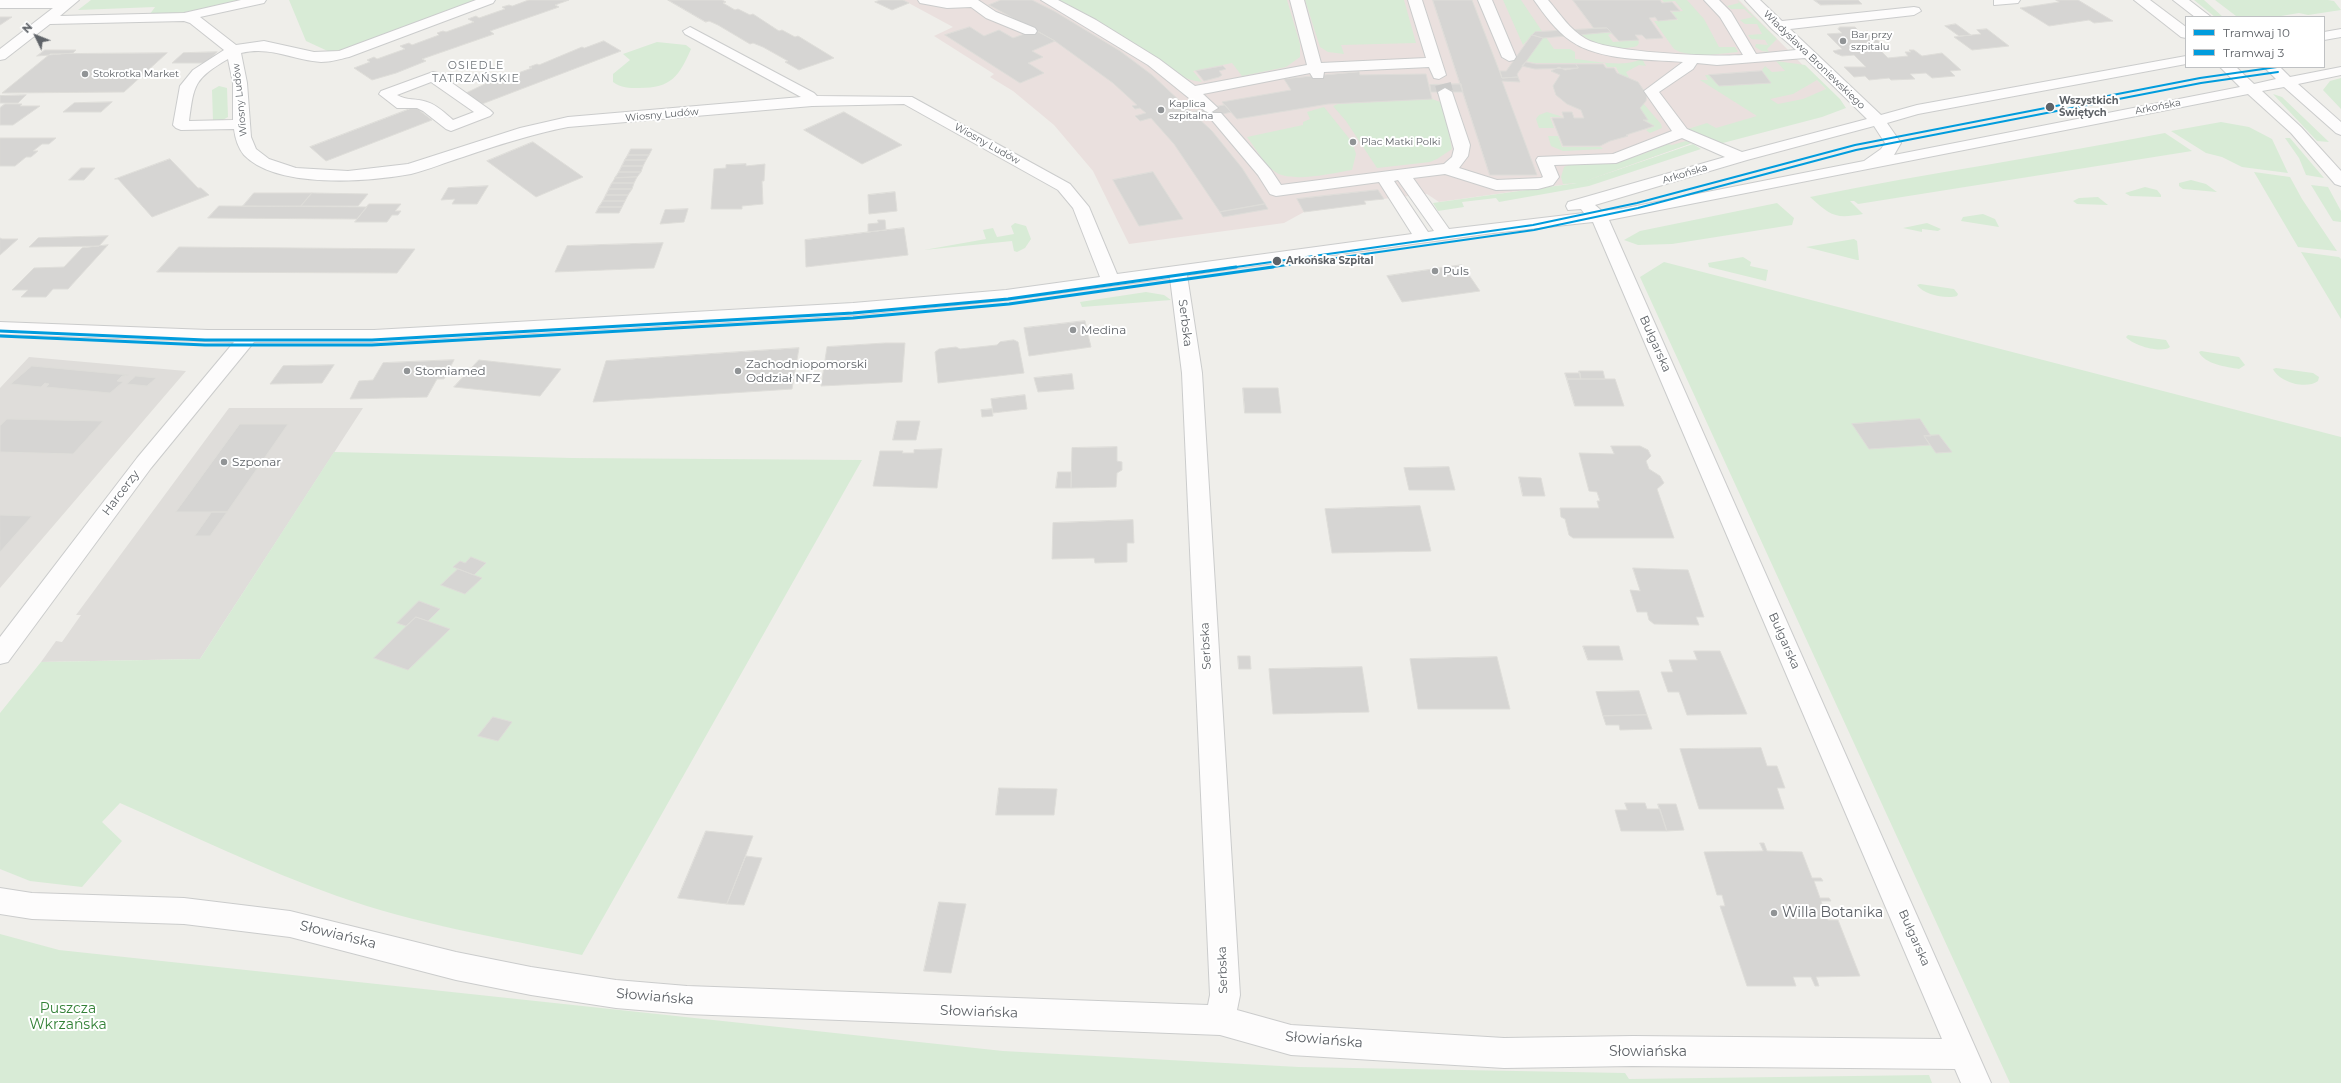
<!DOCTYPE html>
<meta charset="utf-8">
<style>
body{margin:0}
#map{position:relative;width:2341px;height:1083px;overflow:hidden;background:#efeeea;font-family:Montserrat,sans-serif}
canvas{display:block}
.legend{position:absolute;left:2185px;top:16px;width:140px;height:52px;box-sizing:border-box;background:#fff;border:1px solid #bfc1c3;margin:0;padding:5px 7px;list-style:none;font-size:12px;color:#5f6368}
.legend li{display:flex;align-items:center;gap:8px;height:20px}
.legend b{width:20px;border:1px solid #bfc1c3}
.north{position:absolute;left:16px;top:16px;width:40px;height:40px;-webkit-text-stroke:3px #fff;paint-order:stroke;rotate:313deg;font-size:11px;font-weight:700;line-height:16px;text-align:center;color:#5f6368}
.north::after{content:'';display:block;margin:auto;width:14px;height:18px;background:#5f6368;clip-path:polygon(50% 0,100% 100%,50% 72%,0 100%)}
</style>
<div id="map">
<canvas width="2341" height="1083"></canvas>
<ul class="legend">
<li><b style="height:5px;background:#009cdd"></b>Tramwaj 10</li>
<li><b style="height:5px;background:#009cdd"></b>Tramwaj 3</li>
</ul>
<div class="north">N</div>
</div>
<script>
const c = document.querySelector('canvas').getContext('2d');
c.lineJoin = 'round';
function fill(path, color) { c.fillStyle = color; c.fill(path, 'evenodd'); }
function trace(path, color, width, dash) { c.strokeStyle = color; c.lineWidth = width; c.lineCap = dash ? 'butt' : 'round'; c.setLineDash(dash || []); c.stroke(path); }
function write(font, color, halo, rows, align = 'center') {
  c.font = font + ' Montserrat,sans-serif'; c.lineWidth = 4; c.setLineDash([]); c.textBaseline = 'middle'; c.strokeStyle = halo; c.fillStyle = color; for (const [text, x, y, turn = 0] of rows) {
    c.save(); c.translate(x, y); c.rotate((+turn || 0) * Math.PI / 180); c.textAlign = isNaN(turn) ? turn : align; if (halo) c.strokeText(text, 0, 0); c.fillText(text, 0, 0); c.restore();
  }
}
const industrial = new Path2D(`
 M29,357L186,371L0,588V388Z
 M229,408H363L200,659L41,662L56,641L62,642L81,615H76Z`);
const medical = new Path2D(`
 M903,0H1739L1840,103L1695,142L1583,182L1439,202L1427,194L1364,201L1366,204L1304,212L1284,223L1129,244L1093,171L1054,125L1013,91L990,77L994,74L934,36L953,27Z`);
const green = new Path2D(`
 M91,0H249L184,15L150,14L155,7L78,10Z
 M289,0H477L332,53L306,41Z
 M1056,0H1287L1300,44V57L1286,67L1242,76L1232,63L1193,71L1202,82C1170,79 1130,42 1102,25C1087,15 1072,8 1056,0Z
 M1305,0H1404L1416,43L1341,45L1344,54L1328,52L1320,47Z
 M1503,0H1521L1554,49H1570L1575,52V59C1596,61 1623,68 1642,59L1646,66L1639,65L1626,72L1630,80L1622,79L1616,67H1607L1605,63H1535L1526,61L1532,35L1523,45Z
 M1662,0H1687L1704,19L1719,47H1735L1738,52L1698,56L1680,52L1674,49L1654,21L1678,20L1672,12L1683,11L1675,1L1664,2Z
 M1737,0L1777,39L1767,49L1769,52L1762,51L1755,47L1756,44L1768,45L1765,40L1751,39L1748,35L1762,34L1757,24H1745L1740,20L1753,17L1744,9H1731L1727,6L1739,3Z
 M2194,0H2204L2223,17H2215Z
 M2215,0H2328L2334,1L2341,10L2308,15L2299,13L2275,17H2245L2236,16Z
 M1597,24L1604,33H1612L1608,35L1613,42L1638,40L1639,43L1637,46C1619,52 1592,44 1579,33L1596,31L1591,25Z
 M657,42L686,45L691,49C679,76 672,88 639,88C629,88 621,88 613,82V74L630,60L623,54Z
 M1776,61L1805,65L1840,99L1846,108L1822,117L1719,144L1688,129L1707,123L1716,128L1757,116L1700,80H1708L1705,75H1709L1719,86L1771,83L1762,70L1765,66L1772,72L1785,71ZM1817,80L1826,89L1803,99L1778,104L1770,99L1793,94Z
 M2341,78V109L2323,90L2330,81Z
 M219,86L227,88L228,117L221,121H213L212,90Z
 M2273,94L2282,97L2329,142L2317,141Z
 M1636,95L1661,124L1662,128L1650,133L1646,130L1655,126L1641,118Z
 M1432,99L1443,103L1452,149L1437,159L1430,162L1377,168L1346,121L1333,106L1338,104Z
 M1324,107L1352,142L1356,154L1352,170C1332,173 1290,184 1274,171C1263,163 1255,147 1247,137L1303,125V122L1310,119L1307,112Z
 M1547,112L1563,117H1550L1554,128H1539L1536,119L1539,115Z
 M2221,122L2249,127L2272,139L2288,173L2242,167L2222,157L2206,153L2171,131Z
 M2165,133L2192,151L1858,204L1854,201H1850L1863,214C1835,219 1831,216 1810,197C1928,173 2047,156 2165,133Z
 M1548,136H1558L1562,147H1601L1603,149L1563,151L1551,146Z
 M2285,138H2290L2324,178L2306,175L2299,158Z
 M1686,141L1692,143L1582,182L1693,144L1701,149L1589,186L1499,202L1496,198L1462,202L1464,207L1438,211L1433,203L1577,183L1563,184L1561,177L1564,167C1578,160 1599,165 1614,162C1633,159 1650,151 1668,144L1672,145Z
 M2254,172L2290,177L2302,199L2337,251L2298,247Z
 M2191,180L2206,184L2217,192L2183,189L2179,186V183Z
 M2311,185L2328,187L2341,211V222L2333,221Z
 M2145,187L2157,190L2161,195V197L2130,196L2125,193Z
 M2098,197L2108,205L2077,204L2073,201L2079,198Z
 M1777,203L1794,218L1792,225L1672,244L1638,245L1624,240L1640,231Z
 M1983,214L1995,219L1999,227L1961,221L1963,217Z
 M1015,223L1026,226L1031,239L1025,248L1017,252L1014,251L1012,241L924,250L986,239L983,230L993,228L997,237L1014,234L1011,226Z
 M1927,223L1941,229L1938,231L1922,229V232L1903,228Z
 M1854,239L1857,241L1859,260H1857L1806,247Z
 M2301,252L2339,257L2341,259V319Z
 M1743,257L1751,262L1750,266L1768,270L1766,281L1709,267L1708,263Z
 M1664,262L2341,437V1083H2010L1640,277Z
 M1920,284L1954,289L1958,294L1957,296C1946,299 1924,295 1917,285Z
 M1146,292L1164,295L1171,300L1082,307L1080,302Z
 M2128,335L2166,340L2170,347C2161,354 2132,345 2126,337Z
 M2201,351L2239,357L2245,365L2239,369C2227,367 2204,364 2199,352Z
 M2276,368L2313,373L2319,377L2318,381C2306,390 2279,382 2273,369Z
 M334,452L572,458L862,460L582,955C500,938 416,924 337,896C263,870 192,835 120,803L102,822L122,841L82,887L30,881L0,869V713L41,662L200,659Z
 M0,934L59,950L1003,1051L1299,1067L1625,1073L1629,1079L1929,1075L1932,1083H0Z`);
const building = new Path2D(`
 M529,0H569L555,5L559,7L490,31L494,34L422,59L426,61L396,73L372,80L354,68L370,62L367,60L374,57L377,59L405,49L400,46L409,43L412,45L439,35L437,33L443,31L446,32L474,22L468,19L476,16L479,18L505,9L502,7L509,5L512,6Z
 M668,0H722L726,2L723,3L735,10L738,9L750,15L753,14L779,31L782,30L795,37L798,36L834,58L799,70L785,62L788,61L763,47L753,43L750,44L718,25L709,21L706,22Z
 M881,0H903L909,3L892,10L875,2Z
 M1001,0H1032L1054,11L1120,51L1152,75L1212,131L1242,168L1265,204L1220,212L1174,144L1151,118L1140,121L1135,116L1146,113L1140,108L1135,109L1132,106L1137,105L1113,83L1055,41L989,5Z
 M1433,0H1472L1502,78L1518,77L1520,82L1502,81L1537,175H1490Z
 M1573,0H1660L1662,3L1672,2L1680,11H1670L1677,19L1658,21L1655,17L1649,18L1663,38L1646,39L1642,35H1635L1639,40L1619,41L1607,28H1594Z
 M1814,0H1858L1862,4L1821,5Z
 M2056,0H2078L2113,21L2094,23L2089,20L2049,26L2020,8L2059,2Z
 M0,17H12L0,25Z
 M1956,24L1971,35L1959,36L1945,26Z
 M970,27L984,36L999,30L1013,38L1033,31L1039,32L1055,41L1032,51L1043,57L1028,63L1044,73L1020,83L945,35Z
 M1840,27H1855L1860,32L1868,31L1886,48H1878L1888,58L1908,56L1905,52H1911L1909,50H1914L1922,56L1942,53L1961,70L1950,71L1955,76L1932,78L1926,73L1910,74L1915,79L1891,80L1889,78L1869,80L1865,76L1854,77L1844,67H1866L1854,55L1842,56L1835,53L1833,51L1842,49L1827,34L1842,33L1838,29Z
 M1607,28L1611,32L1543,38L1532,35L1535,32Z
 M1987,29L2009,46L1972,50L1954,37L1981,34L1977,30Z
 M1532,35L1543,38L1517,74L1518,77L1502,78L1500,71H1506Z
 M604,41L621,51L482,104L466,93L491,81L493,82L532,68L529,67L537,64L539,65L582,47L584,48Z
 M45,50H76L73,53L37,56Z
 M217,52L207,63H172L183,53Z
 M167,53L124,92L2,93L50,54Z
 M1526,62L1536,64H1576L1578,68L1535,69L1522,66Z
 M1576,64H1603L1606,68H1614L1617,73L1638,82L1647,95L1646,101L1640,108L1648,120H1643L1654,126L1626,135L1628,136L1610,141L1600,146H1563L1552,118H1564L1562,112H1572L1574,118H1584L1581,110L1567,104L1556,95L1553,86L1560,75L1551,71L1559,67L1565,70L1578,68Z
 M1223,66L1226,69L1219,71L1222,75L1219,77L1204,81L1196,71Z
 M1762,71L1771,83L1719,86L1709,75Z
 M1359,72L1360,75L1426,74L1432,99L1328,104L1237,119L1222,102L1291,90L1284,79Z
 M1461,84L1463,92H1431L1430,85Z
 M26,95L18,103H0V96Z
 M112,102L101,112H63L74,103Z
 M5,104H22L20,106H40L13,125H0V108Z
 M1225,105L1231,112L1200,120L1193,112Z
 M415,107L432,120L326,161L310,147Z
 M844,112L902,145L862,164L804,130Z
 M0,138H56L49,144H42L33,151H38L31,157H26L15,166H0Z
 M533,142L583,177L536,197L487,161Z
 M631,149H652L649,155H628Z
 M628,155H649L646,160H625Z
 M170,159L198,188H201L209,195L152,217L118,179H115Z
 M625,160H646L643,166H622Z
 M746,164V166L765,164L764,181H762L763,204L742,206V209H711L714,169L726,168V165Z
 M622,166H643L641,172H619Z
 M81,168H95L84,180H69Z
 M619,172H641L637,177L615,178Z
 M1153,172L1183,219L1139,226L1113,180Z
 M637,177L634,183H612L615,178Z
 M612,183H634L632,189H609Z
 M488,186L477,204H452L455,199L441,200L448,188Z
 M609,189H632L628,195H606Z
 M1378,190L1384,199L1364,201L1366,204L1304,212L1297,199Z
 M895,192L897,211L869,214L868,195Z
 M254,193H312L301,206H243Z
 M312,193L368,194L358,206H301Z
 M606,195H628L625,201H603Z
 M603,201H625L622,207H599Z
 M369,204H401L395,211H401L398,215H392L387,222H355Z
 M1265,204L1268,209L1223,217L1220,212Z
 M219,206L367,207L357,219L208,218Z
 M599,207H622L619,213H596Z
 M688,209L684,222L660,224L665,210Z
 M878,220H885L886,230L868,232V224L878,223Z
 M904,228L908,255L806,267L805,240Z
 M108,236L99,246L29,247L38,238Z
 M0,238L2,239H18L0,255Z
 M663,243L654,268L555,272L567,246Z
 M108,245L68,289H53L46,297H21L28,290H12L34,268L64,267L82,248Z
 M179,247L415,249L397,273L157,272Z
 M1462,265L1480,291L1402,302L1387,276Z
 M1085,321L1091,347L1029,356L1024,328Z
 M1014,340L1018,342L1024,373L938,383L935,352L939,349L956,347L960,349L997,345L1000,342Z
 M885,343H905L902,382L821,386L827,347Z
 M799,348L792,389L593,402L606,361Z
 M454,360L444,379H437L427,397L350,399L359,381L373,380L383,363Z
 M479,360L561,369L540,396L454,387Z
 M334,365L322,383L270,384L283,366Z
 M32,366L129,375L122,376L117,381L123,382L110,393L46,387L49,384L45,383L41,387L11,384Z
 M1579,371H1603L1605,379H1581Z
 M1565,373H1580L1581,379H1567Z
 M1072,374L1074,389L1038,392L1034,378Z
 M136,376L156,378L147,386L127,384Z
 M1567,379H1615L1624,406H1575Z
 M1243,388H1278L1281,413H1245Z
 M1025,395L1027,409L993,413L991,399Z
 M992,409L993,416L982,417L981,410Z
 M7,419L103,421L73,454L0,452V426Z
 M1920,419L1931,436H1924L1930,445L1869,449L1852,424Z
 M897,421H920L916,440H893Z
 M240,424H288L227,512H176Z
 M1939,435L1952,452L1936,453L1924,436Z
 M1611,446H1640L1648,450L1651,456L1646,461L1649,469L1660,476L1664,483L1657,489L1674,538H1573L1569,535L1565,519L1561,517L1560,508H1599L1597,501H1600L1597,492L1589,491L1579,453L1614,454Z
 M1117,447V461L1122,462V470L1117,473L1116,487L1071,488L1072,448Z
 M942,449L937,488L873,486L880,451H903L902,453H914V450Z
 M1449,467L1455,490H1409L1404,468Z
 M1058,472H1071V488H1056Z
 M1519,477L1541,478L1545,496H1523Z
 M1420,506L1431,551L1332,553L1325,509Z
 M212,512H227L210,536H195Z
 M0,515L32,516L0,552Z
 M1133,520L1134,543H1127V562L1095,563L1094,558L1052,559L1053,523Z
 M471,557L486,563L474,575L453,567L460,561L465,563Z
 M1633,568L1688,570L1704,617H1696L1699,625L1654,624L1649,620L1647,612H1637L1630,590L1640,591Z
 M458,569L482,578L465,594L441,585Z
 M419,601L440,609L428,621L416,617L406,626L397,623Z
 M416,617L450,629L408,670L374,658Z
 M1583,646H1619L1623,660H1588Z
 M1694,651H1720L1747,714L1687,715L1679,692H1668L1661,672H1673L1669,660H1697Z
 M1238,656H1250L1251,669H1239Z
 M1497,657L1510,709H1418L1410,659Z
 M1362,667L1369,712L1273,714L1269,669Z
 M1639,691L1647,715L1603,716L1596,692Z
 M1647,715L1652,729L1620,730L1619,725H1606L1603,716Z
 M493,717L512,722L498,741L478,736Z
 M1761,748L1767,766H1777L1785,788H1777L1784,809H1699L1680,749Z
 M999,788L1057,789L1054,815H996Z
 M1625,803H1645L1647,809H1660L1667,831H1621L1615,810H1627Z
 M1658,804H1676L1684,830L1667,831Z
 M706,831L753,836L727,904L678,898Z
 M1760,843H1764L1767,851L1802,852L1812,878H1821L1823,881H1814L1820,898H1829L1831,901H1821L1828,920H1838L1860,976L1816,977L1819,986H1815L1811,977H1793L1796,986H1747L1720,906H1725L1722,895H1717L1704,852L1763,851Z
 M746,856L762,858L744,905L727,904Z
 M939,902L966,904L951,973L924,971Z`);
const minorTunnel = new Path2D(`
 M1443,84L1445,92`);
const minor = new Path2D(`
 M0,0H79L60,16L184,13L241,0H266L264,3L200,17L236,45L264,41L314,52L339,51L476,0H495L493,3L349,57C340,59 331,62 321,62C291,60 272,46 241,53L247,83L251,137L256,149L269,159L296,168L348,171L408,164L520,128L568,117L801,97L685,34L683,31L690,27L814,93L817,96L912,97L1070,184L1089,207L1117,274L1412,234L1379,182L1276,196L1270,194L1258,175L1211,119L1208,116L1211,113H1221L1271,170L1281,185L1444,164L1452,157L1454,149L1438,92L1445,88L1452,92L1470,145L1468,156L1459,168L1497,180L1541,178L1543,177L1536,160L1538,157L1613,154L1672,131L1644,91L1683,62C1649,59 1599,61 1571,41C1556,31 1544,14 1534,0H1548C1560,14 1570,30 1586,39C1611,53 1712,57 1743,55L1720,17L1704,0H1719L1731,12L1756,54L1796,50L1772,29L1745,0H1760L1782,21L1914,7L1919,8L1921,11L1914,15L1790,29L1881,115L1917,105L2186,56V64L1918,114L1887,123L1901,143L1894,155L2240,87L2220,67H2236L2254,84L2276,79L2264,67H2280L2290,77L2341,67V75L2298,84L2341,122V135L2336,133L2284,87L2262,91L2301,127L2341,171V186L2335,184L2291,133L2248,94L1609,220L1991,1083H1961L1955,1069L1633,1066L1504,1068L1291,1055L1220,1035L687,1014L616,1008L531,995L456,980L290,937L184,924L32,919L0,914V888L32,893L184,898L290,911L456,952L531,967L616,980L687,986L1208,1005L1210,995L1182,373L1170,278L1006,300L853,315L374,342H254L151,468L8,662L0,664V637L137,458L234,342L0,334V322L208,330H374L853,303L1006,290L1100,277L1073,208L1058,190L904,104L812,106L568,127C532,134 498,145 463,157C446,162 428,170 411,174C367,182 277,189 244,155C238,148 235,137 234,129L181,130L176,128L173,125L180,86L193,70L224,50L190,23L184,21L50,24L5,59L0,60V49L53,8H0ZM1805,58L1867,119L1742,152L1687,129L1659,92L1693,69L1697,63L1717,65ZM228,59L233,83V120L189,121C194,84 194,79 228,59ZM1874,126L1885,143L1881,149L1864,161L1621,209L1602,211L1595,205L1747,160ZM1682,138L1725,157L1568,202L1566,206L1568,210L1581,209L1584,213L1449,229L1413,178L1445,174L1496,190L1538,189L1553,185L1559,177L1554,165L1616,163ZM1398,180L1434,231L1428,232L1394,181ZM1593,222L1602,243L1942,1039L1633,1036L1504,1038L1291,1025L1237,1010L1240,995L1202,373L1187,275L1493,233Z
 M918,0H978L996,12L1035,28L1037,31L1035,34H1025L986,18L971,7L947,8L920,3Z
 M1041,0H1058L1096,20L1159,59L1195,86L1307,65L1290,0H1304L1321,63L1426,58L1408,0H1422L1446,75L1439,79L1434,78L1429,67L1324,72L1323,78H1313L1310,73L1203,94L1218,108L1210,113L1205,111L1148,65Z
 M1478,0H1492L1516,57L1514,60L1509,61L1502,57Z
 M1994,0H2020L2018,3L1994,5Z
 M2134,0H2150L2186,27V38L2181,37Z
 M2173,0H2189L2211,17H2195Z
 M2341,29V37L2324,40V32Z
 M433,72L438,73L490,110L493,113L490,116L451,131L446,129L423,111L417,108H397L379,94L381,91ZM431,82L474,112L453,120C445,113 437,105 427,102C416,98 407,101 397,95Z`);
const tram1Far1 = new Path2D(`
 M1229,268L1533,225L1637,203L1855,145L2200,78L2277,67`);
const tram1 = new Path2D(`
 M0,331L205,340H372L853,313L1008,299L1236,267`);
const tram2Far1 = new Path2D(`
 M1266,268L1534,230L1638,208L1856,150L2201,83L2278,72`);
const tram2 = new Path2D(`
 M0,336L205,345H372L853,318L1009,304L1273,267`);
const markers = [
 [1843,41,4,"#919496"],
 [85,74,4,"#919496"],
 [2050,107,5,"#5f6368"],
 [1161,110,4,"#919496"],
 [1353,142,4,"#919496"],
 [1277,261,5,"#5f6368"],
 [1435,271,4,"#919496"],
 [1073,330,4,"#919496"],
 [407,371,4,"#919496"],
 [738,371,4,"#919496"],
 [224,462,4,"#919496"],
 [1774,913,4,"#919496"]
];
const farPoinames = [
 ["Bar przy",1851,35],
 ["szpitalu",1851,47],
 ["Stokrotka Market",93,74],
 ["Kaplica",1169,104],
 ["szpitalna",1169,116],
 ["Plac Matki Polki",1361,142]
];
const farStreetnames = [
 ["Władysława Broniewskiego",1814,60,44],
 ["Wiosny Ludów",240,100,-96],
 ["Arkońska",2158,107,-11],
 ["Wiosny Ludów",662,115,-5],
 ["Wiosny Ludów",987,144,29],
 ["Arkońska",1685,174,-17]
];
const farStopnames = [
 ["Wszystkich",2059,101],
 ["Świętych",2059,113],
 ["Arkońska Szpital",1286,261]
];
const farNeighbourhoodnames = [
 ["OSIEDLE",476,66],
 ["TATRZAŃSKIE",476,79]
];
const poiNames = [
 ["Puls",1443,271],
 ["Medina",1081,330],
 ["Zachodniopomorski",746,364],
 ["Oddział NFZ",746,378],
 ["Stomiamed",415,371],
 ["Szponar",232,462]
];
const streetNames = [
 ["Serbska",1185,323,83],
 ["Bułgarska",1655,344,66],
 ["Harcerzy",121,493,-53],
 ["Bułgarska",1784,641,66],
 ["Serbska",1206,646,-93],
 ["Bułgarska",1914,938,66],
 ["Serbska",1223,970,-92]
];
const nearPoinames = [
 ["Willa Botanika",1782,913]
];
const nearStreetnames = [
 ["Słowiańska",338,935,14],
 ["Słowiańska",655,997,5],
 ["Słowiańska",979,1012,2],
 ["Słowiańska",1324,1040,5],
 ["Słowiańska",1648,1052]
];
const nearParknames = [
 ["Puszcza",68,1009],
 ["Wkrzańska",68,1025]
];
fill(industrial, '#dfddda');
fill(medical, '#eae0de');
fill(green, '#d8ebd6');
fill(building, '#d6d5d3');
trace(building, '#deddd9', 1);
trace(minorTunnel, '#cbcbca', 16, [16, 8]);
trace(minor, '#cbcccc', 2);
fill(minor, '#fdfcfc');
trace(tram1Far1, '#009cdd', 2);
trace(tram1, '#009cdd', 3);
trace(tram2Far1, '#009cdd', 2);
trace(tram2, '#009cdd', 3);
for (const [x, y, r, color] of markers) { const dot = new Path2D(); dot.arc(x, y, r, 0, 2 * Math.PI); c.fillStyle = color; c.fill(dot); trace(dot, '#fff', 1.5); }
write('10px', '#5f6368', '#fff', farPoinames, 'left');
write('10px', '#5f6368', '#fff', farStreetnames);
write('bold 10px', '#5f6368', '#fff', farStopnames, 'left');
c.letterSpacing = '1px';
write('11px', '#70757a', '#fff', farNeighbourhoodnames);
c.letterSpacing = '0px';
write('12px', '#5f6368', '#fff', poiNames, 'left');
write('12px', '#5f6368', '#fff', streetNames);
write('14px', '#5f6368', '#fff', nearPoinames, 'left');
write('14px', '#5f6368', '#fff', nearStreetnames);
write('14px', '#348238', '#fff', nearParknames);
</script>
